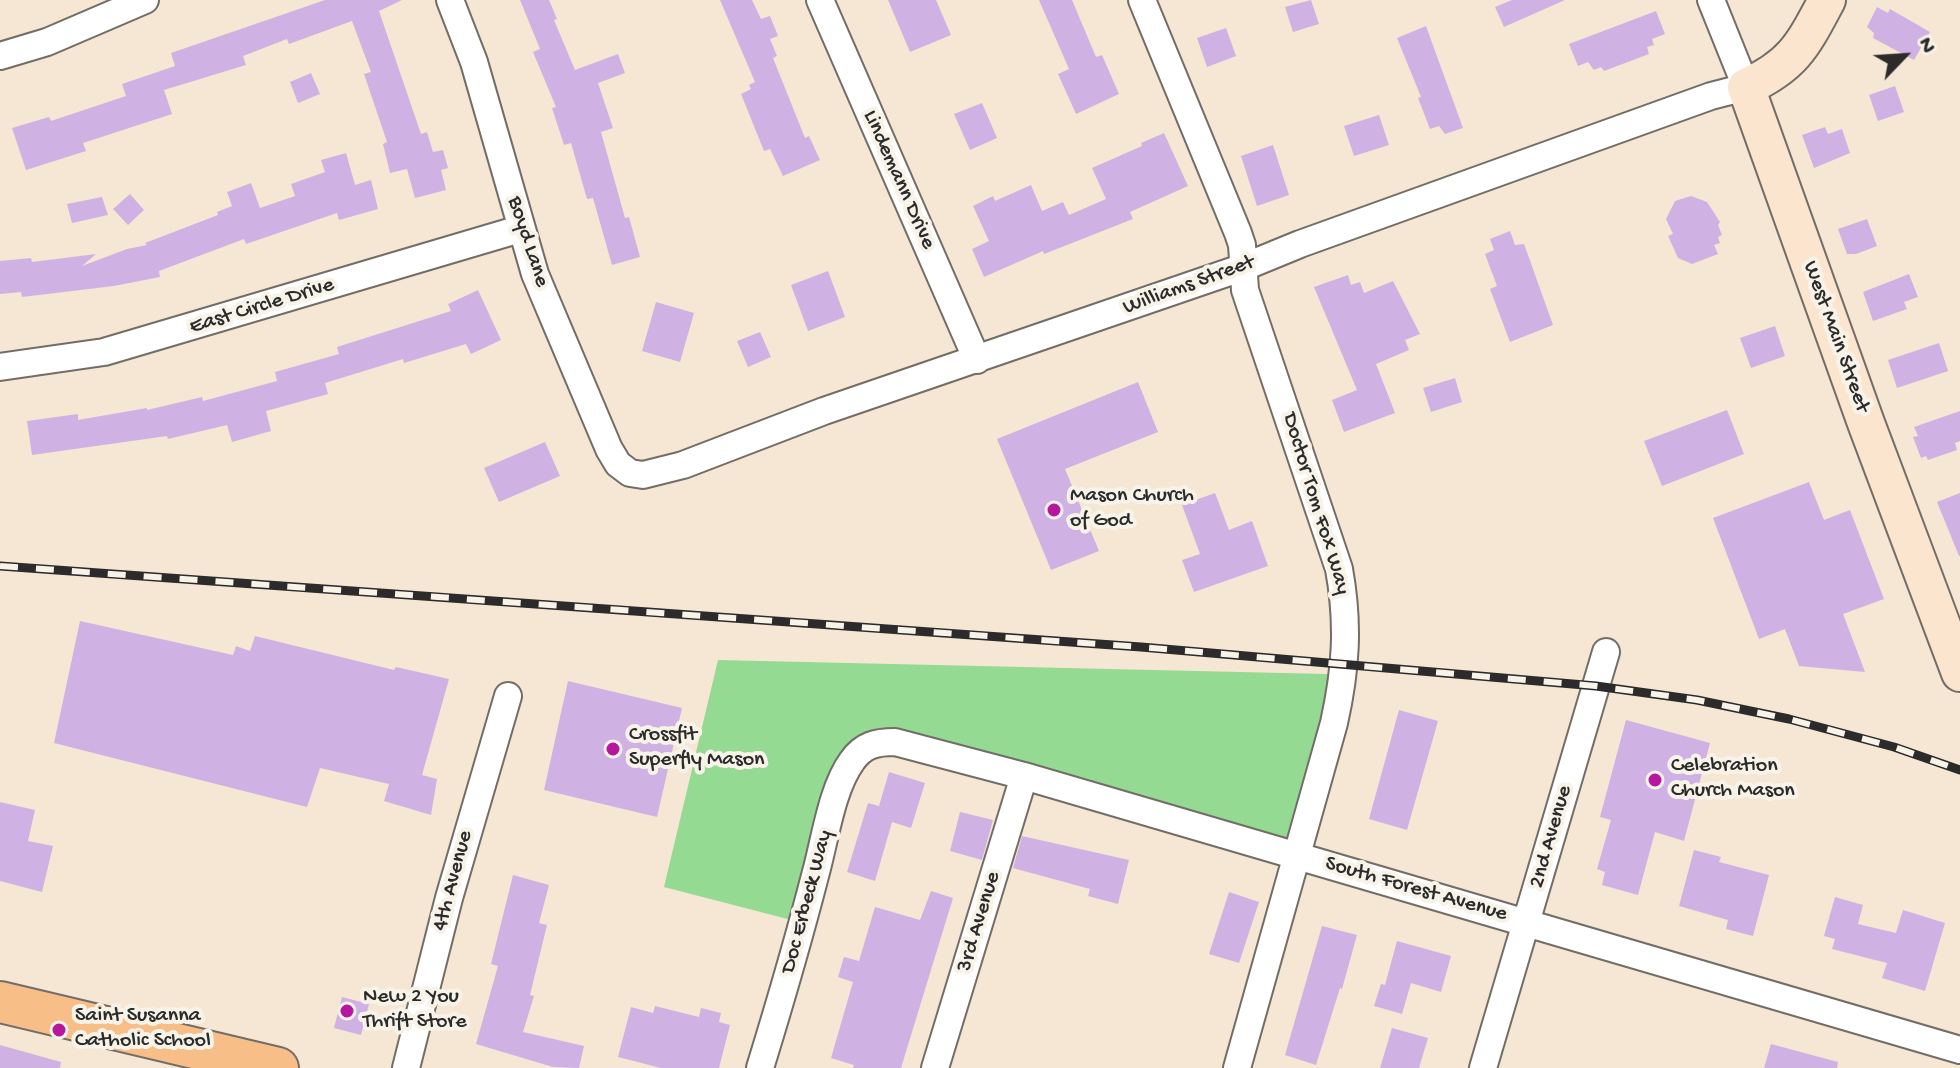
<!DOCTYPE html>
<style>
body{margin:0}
#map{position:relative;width:1960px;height:1068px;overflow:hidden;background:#f5e7d3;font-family:"Gochi Hand",sans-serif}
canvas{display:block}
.north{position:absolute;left:1864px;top:16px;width:80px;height:80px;-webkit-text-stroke:6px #f7f3e8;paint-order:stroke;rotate:65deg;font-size:22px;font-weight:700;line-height:32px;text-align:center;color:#2b2b2b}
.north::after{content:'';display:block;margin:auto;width:28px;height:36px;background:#2b2b2b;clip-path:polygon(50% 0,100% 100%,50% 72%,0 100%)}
</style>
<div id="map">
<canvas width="1960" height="1068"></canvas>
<div class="north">N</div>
</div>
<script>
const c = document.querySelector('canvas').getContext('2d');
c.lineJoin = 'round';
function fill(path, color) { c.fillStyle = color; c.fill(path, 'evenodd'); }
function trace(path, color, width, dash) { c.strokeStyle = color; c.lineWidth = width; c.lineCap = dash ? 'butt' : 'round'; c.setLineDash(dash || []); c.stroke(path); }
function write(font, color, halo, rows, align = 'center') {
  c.font = font + ' "Gochi Hand",sans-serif'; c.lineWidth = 8; c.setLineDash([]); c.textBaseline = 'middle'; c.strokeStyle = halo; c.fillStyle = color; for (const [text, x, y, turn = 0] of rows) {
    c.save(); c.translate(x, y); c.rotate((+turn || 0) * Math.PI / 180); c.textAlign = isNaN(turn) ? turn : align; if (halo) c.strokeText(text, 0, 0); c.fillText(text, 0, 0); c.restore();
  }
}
const green = new Path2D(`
 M718,660L1327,674L1341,689L1297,855L895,742L861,750L803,923L664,887Z`);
const building = new Path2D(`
 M325,0H402L379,11L421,134L427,132L433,152L443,150L448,168L441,170L446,190L415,198L407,169L390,173L383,144L387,142L364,74L371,72L352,21L289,44L287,39L243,56L246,65L164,90L172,114L83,143L86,151L26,170L12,128L49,117L51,121L126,96L122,84L175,66L171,53Z
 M520,0H549L557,19L554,20L575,70L618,54L625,73L598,83L613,128L601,132L625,218L629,217L640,257L612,265L593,198L587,199L571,143L564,145L552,108L556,107L533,52L540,49Z
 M720,0H752L761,19L770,16L778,36L770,39L777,56L773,58L805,138L809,136L820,160L783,176L770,149L764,151L741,94L751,89L749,85L755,82Z
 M888,0H936L951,35L910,52Z
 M1039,0H1072L1096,57L1102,55L1119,94L1076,114L1058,74L1069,69Z
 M1311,0L1319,24L1293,32L1285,7Z
 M1512,0H1565L1504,27L1495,7Z
 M1877,7L1888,13L1890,9L1930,32L1914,60L1873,38L1874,33L1867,27Z
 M1656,11L1665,34L1652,39L1654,45L1647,47L1649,54L1604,71L1601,67L1594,70L1588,62L1578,66L1569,44Z
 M1426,26L1463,128L1445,134L1439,126L1430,129L1418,98L1421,97L1397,38Z
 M1226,28L1236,56L1207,67L1197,38Z
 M311,73L320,94L298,103L290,82Z
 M1895,86L1904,112L1878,121L1869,95Z
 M982,103L997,138L970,150L954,114Z
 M1379,115L1389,145L1354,156L1344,126Z
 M1825,127L1828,134L1842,129L1850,153L1814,168L1802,135Z
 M1164,133L1188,186L1130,212L1133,219L1044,254L1043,251L984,277L972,249L989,241L973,206L993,196L995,201L1031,185L1042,211L1063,202L1069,215L1106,199L1092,168L1142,146L1141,143Z
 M1273,145L1289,195L1257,206L1241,156Z
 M346,153L355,185L371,180L378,209L339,220L337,213L246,244L244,239L159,271L160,277L114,286L22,297L21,292L0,294V261L31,258L32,262L96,254L82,266L127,249L147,245L145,243L218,215L217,212L232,206L227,192L251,183L260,208L295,196L291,184L325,172L321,160Z
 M130,194L144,210L128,225L113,209Z
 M1691,196L1707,202L1720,222L1718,225L1722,235L1718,237L1720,243L1714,245L1718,254L1692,264L1678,258L1668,236L1673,234L1666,219L1675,201Z
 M102,197L108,215L72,223L67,204Z
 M1867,219L1877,246L1856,254H1847L1838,229Z
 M1510,231L1515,245L1524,244L1553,325L1510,342L1490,289L1497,286L1485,254L1494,250L1490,239Z
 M828,271L845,317L808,331L791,285Z
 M1909,274L1918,297L1904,302L1907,309L1873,321L1863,292Z
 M1348,275L1351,285L1360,282L1364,293L1393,281L1420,334L1405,340L1409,350L1376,364L1395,413L1344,432L1332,400L1357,390L1314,287Z
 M478,290L501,340L471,354L466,344L404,363L403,359L325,383L328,394L266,411L271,431L232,442L227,425L168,439L167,436L32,455L27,421L78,414V420L147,408V410L202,397L203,401L277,381L275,372L339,354L337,347L451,311L448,304Z
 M656,302L694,313L680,362L642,351Z
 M1775,326L1785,356L1751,368L1740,338Z
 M760,332L771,357L748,367L737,341Z
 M1939,343L1948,371L1897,388L1888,360Z
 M1455,378L1462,402L1431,412L1423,388Z
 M1138,382L1158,432L1065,469L1099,551L1051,570L997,439Z
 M1727,410L1744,454L1662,486L1644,441Z
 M1960,411V441L1955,443L1957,450L1928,460L1926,456L1921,458L1913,437L1918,436L1914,427Z
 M545,442L560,476L499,502L484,468Z
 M1809,482L1824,520L1850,510L1884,599L1843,614L1865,672L1799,666L1785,629L1759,639L1713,518Z
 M1215,493L1229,530L1252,521L1268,566L1194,592L1182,560L1200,554L1182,505Z
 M1960,493V556H1959L1937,502Z
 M80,621L233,655L236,646L250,651L255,636L394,670L396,667L449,679L422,775L437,779L431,815L384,801L389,784L320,768L307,807L54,743Z
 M568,681L682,708L657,817L544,790Z
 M1399,710L1438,721L1407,830L1369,819Z
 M1626,720L1710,743L1684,841L1655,832L1638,895L1602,885L1605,872L1597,869L1611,820L1600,817Z
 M889,772L925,783L911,828L892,822L875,881L847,872L868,803L879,806Z
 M0,802L35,810L28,841L53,846L42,892L0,881Z
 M960,812L993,820L982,860L950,851Z
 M1022,836L1129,860L1118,904L1088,896L1090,889L1013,868Z
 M1694,850L1721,857L1719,862L1769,875L1753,936L1726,929L1728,920L1679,906Z
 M513,875L549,885L539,923L547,925L530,995L534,996L523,1032L584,1046L579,1068L553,1067L476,1044L498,966L491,964Z
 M931,891L953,898L901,1068H853L854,1065L831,1058L853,982L838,977L844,957L859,961L875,907L920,920Z
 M1229,892L1259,902L1239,963L1209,954Z
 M1835,897L1863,905L1858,924L1896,933L1903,910L1945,923L1925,991L1882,978L1887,963L1832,949L1835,939L1824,936Z
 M1322,926L1357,935L1342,989L1340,988L1316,1065L1285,1055Z
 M1397,941L1451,956L1441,992L1411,983L1402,1014L1374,1006L1381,984L1385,985Z
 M342,997L369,1004L361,1035L334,1028Z
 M655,1006L699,1017L701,1008L721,1013L719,1022L730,1025L719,1068H661L618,1057L631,1007L653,1013Z
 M1392,1028L1428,1038L1419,1068H1380Z
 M1771,1044L1838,1062L1837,1068H1764Z
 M0,1045L61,1062L60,1068H0Z`);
const street = new Path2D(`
 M450,0L474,62L535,274L609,449L618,464L630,473L643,475L683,465L824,411L1244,267L1300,244L1711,96L1746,87L1711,0
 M820,0L977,360
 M1142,0L1238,233L1242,245L1245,290L1339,569C1349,624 1346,669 1334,723L1237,1068
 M0,56L47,42L145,0
 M0,367L104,352L520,229
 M406,1068L449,898L508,696
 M760,1068C780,1003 799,938 816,872C825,839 832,788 852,761C863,745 876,742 895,742L1024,776L1960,1050
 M935,1068L1024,776
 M1483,1068L1606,652`);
const secondary = new Path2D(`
 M1827,0C1803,45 1794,65 1746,87L1866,423L1960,673`);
const primary = new Path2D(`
 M0,1002L278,1068`);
const rail = new Path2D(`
 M0,566L1141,647L1596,686L1697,700L1789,719L1894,747L1960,770`);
const markers = [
 [1054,510,8,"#b5179e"],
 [613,749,8,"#b5179e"],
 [1655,780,8,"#b5179e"],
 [347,1011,8,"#b5179e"],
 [59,1030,8,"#b5179e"]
];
const streetNames = [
 ["Lindemann Drive",898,180,66],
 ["Boyd Lane",527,242,72],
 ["Williams Street",1189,286,-20],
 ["East Circle Drive",262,307,-17],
 ["West Main Street",1835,337,70],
 ["Doctor Tom Fox Way",1315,504,73],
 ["2nd Avenue",1552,837,-74],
 ["4th Avenue",454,881,-75],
 ["South Forest Avenue",1416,890,16],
 ["Doc Erbeck Way",808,902,-75],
 ["3rd Avenue",980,922,-73]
];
const poiNames = [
 ["Mason Church",1070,497],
 ["of God",1070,522],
 ["Crossfit",629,736],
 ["Superfly Mason",629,761],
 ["Celebration",1671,767],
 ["Church Mason",1671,792],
 ["New 2 You",363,998],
 ["Thrift Store",363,1023],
 ["Saint Susanna",75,1017],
 ["Catholic School",75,1042]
];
fill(green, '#95da92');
fill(building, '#cfb2e3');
trace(street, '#726d66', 30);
trace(secondary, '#726d66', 40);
trace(primary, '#726d66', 44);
trace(street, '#fff', 26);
trace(secondary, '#fce5cf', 36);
trace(primary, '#f7be88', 40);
trace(rail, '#2b2b2b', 9);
trace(rail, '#f7f3e8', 6, [18]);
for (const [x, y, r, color] of markers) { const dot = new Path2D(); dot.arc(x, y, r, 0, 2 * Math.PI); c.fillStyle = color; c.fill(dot); trace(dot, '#f7f3e8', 3); }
write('22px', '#2b2b2b', '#f7f3e8', streetNames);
write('22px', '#2b2b2b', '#f7f3e8', poiNames, 'left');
</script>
